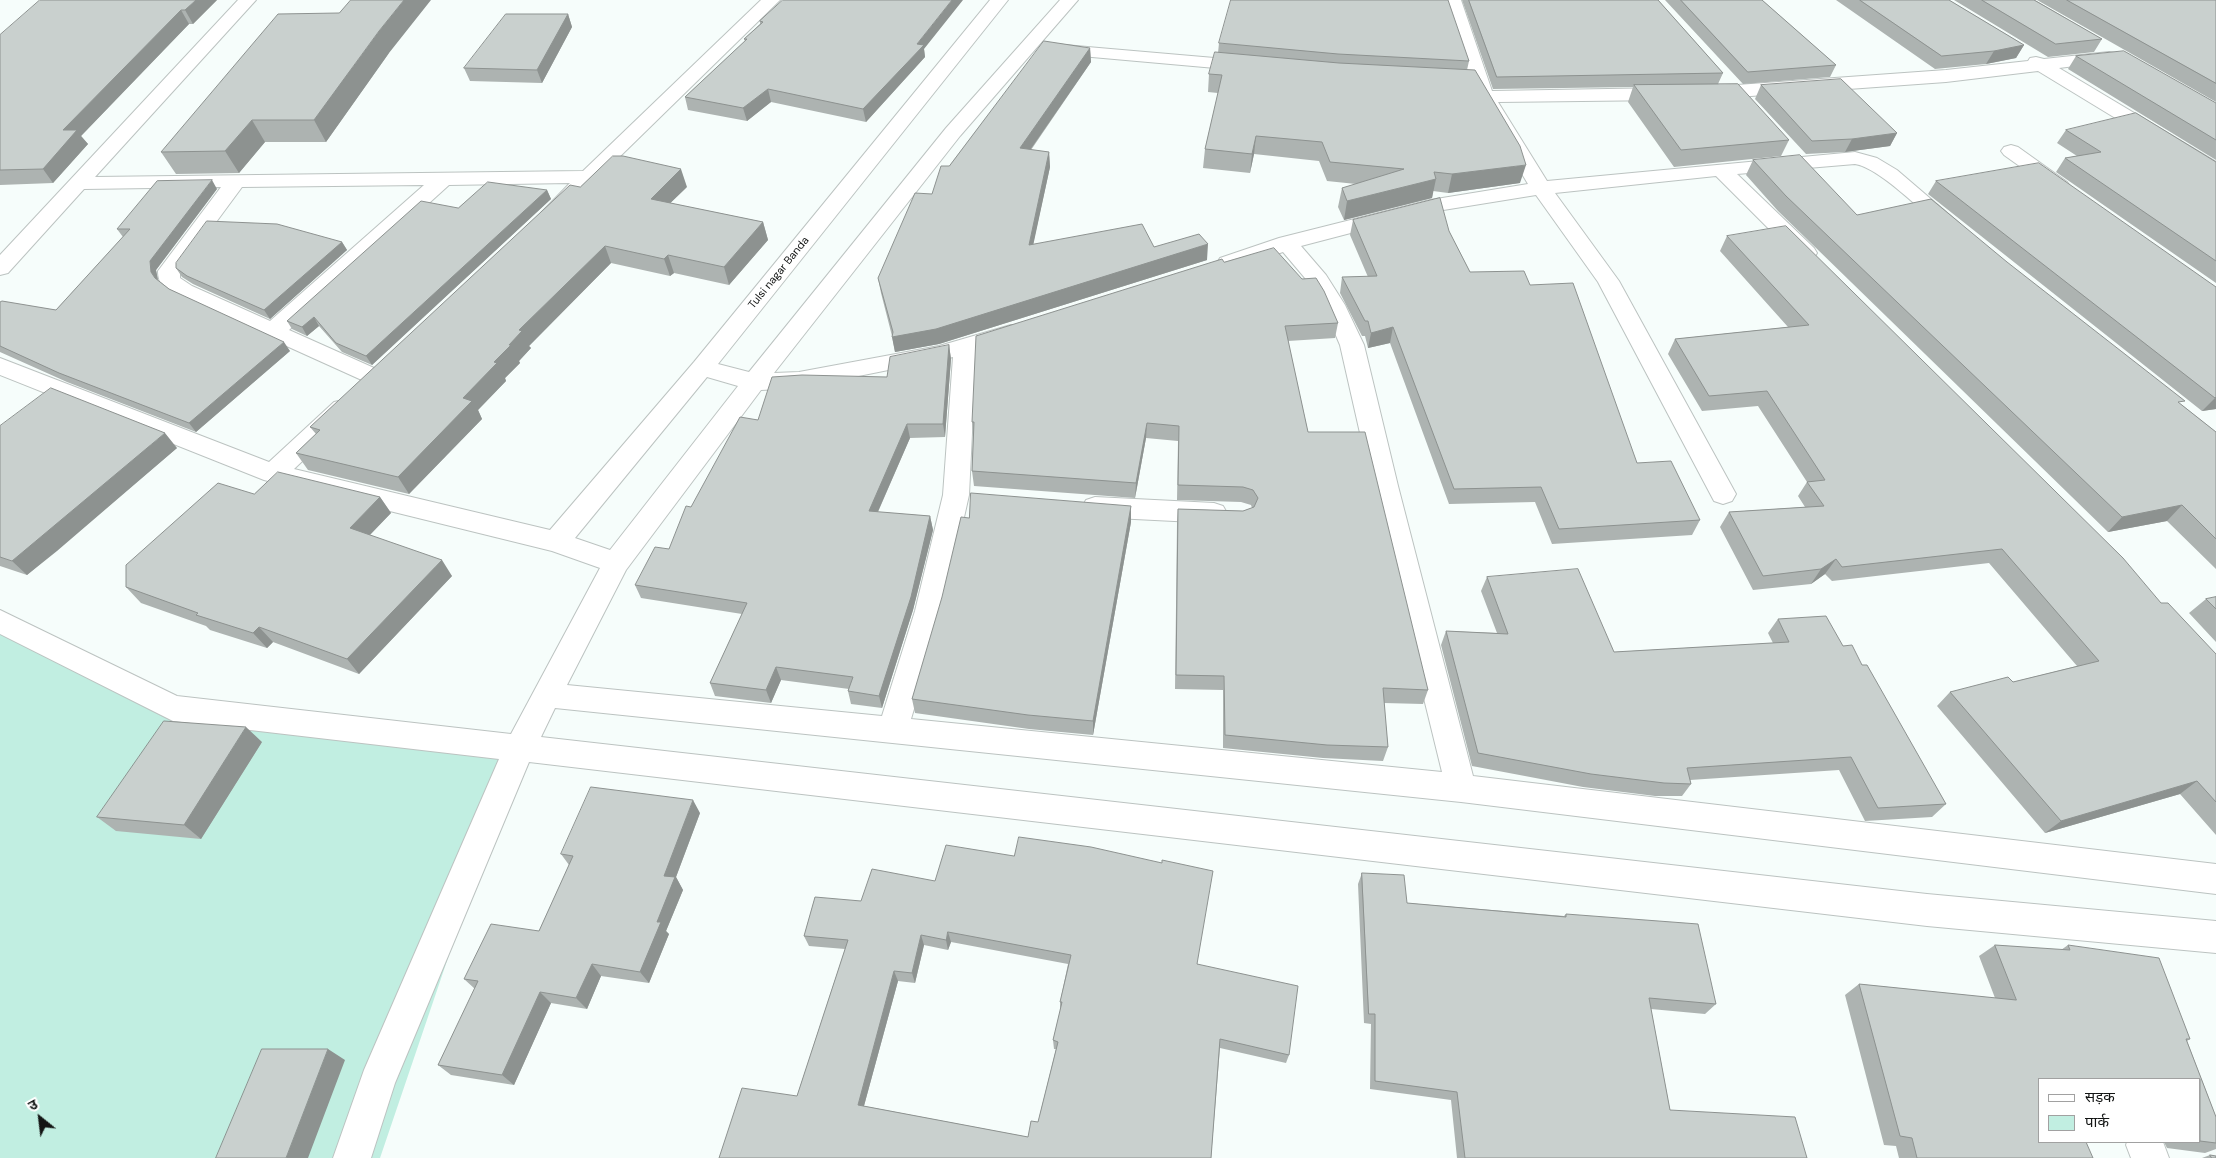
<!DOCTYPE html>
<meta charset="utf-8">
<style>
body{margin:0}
#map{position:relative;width:2216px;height:1158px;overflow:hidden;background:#f6fdfb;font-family:"DM Sans","Noto Sans Devanagari",sans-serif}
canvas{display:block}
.legend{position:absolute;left:2038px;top:1078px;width:162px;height:65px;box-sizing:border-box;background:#fff;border:1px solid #a1a1a1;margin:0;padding:6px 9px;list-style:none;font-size:15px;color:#131514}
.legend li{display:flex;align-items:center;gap:10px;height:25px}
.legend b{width:25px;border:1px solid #a1a1a1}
.north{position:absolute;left:15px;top:1093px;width:50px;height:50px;-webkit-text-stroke:4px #fff;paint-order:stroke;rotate:331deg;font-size:14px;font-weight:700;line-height:20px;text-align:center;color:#131514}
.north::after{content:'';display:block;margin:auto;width:18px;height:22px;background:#131514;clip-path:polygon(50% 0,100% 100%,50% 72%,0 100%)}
</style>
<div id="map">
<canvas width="2216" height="1158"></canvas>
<ul class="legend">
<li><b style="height:6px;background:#fff"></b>सड़क</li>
<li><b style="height:14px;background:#c1eee1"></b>पार्क</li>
</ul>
<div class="north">उ</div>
</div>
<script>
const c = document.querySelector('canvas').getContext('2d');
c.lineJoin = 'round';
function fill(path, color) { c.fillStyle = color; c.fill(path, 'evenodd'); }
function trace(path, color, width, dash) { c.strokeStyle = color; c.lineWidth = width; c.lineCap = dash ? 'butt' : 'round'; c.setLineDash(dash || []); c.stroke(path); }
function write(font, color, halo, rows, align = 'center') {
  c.font = font + ' "DM Sans",sans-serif'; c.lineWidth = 5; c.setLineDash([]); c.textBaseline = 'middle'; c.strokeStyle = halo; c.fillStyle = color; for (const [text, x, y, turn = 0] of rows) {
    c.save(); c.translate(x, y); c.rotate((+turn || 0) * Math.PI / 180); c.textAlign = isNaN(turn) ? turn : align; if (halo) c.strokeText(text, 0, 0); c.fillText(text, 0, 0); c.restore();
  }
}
const green = new Path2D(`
 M0,630L173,708L519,749L380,1158H0Z`);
const minor = new Path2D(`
 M238,0H256L95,177L583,171L761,0H780L558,217L551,219L544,217L541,213L570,183L449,185L289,330L383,372L387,378L383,384L375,386L176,296C165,288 158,285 158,271L221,187L84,189L8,273L0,275V255ZM424,185L270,321L192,286L180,278V271L242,187Z
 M990,0H1008L718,364L749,372L946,128L1060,0H1078L960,136L774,373L799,372L939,346L1011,325L1019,327L1023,332L1019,337L976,350L969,495L943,611L911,719L1442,772L1372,486L1340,345L1323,305L1310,284L1283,252L1228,270L1220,268L1217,263L1220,258L1279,238L1430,200L1528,184L1476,97L1443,0H1461L1492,91L1666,88L1673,90L1675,94L1673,98L1666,100L1498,102L1547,181L1855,152L1877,158L1897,170L1960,224L1956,228L1949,230L1942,228C1923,212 1878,167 1855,164L1737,174L1814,248L1817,253L1814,258L1806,260L1798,258L1716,176L1555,193L1619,281L1736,494L1732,501L1723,504L1714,501L1598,282L1536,195L1431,212L1301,246L1326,275L1345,305L1364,345L1398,486L1473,776L2216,864V894L1461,802L555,708L541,737L1927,894L2216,921V953L1927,926L529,762L395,1083L371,1158H333L364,1070L499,759L173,721L0,634V610L177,696L511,734L600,568L552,551L264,480L0,375V358L269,462L334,402L343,400L352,402L355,408L352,414L294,469L550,530L694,362ZM953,357L943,495L915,611L882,716L567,685L626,570L761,390L799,388ZM707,377L738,386L610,550L575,538Z
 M1053,44L1249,61L1255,62L1258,66L1255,70L1249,71L1047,53L1044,49L1047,45Z
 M2109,52L2115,53L2118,57L2115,61L2059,68L2216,162V177L2209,175L2038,71L1946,82L1709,99L1702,97L1700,93L1702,89L1709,87L1946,70L2028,61L2030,58L2036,57L2044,59Z
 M2011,145L2018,147L2067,182L2070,186L2067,190L2060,192L2053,190L2004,155L2001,151L2004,147Z
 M1095,497L1214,503L1223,506L1227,513L1223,520L1214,523L1095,517L1086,514L1082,507L1086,500Z
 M2127,1142H2163L2169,1158H2131L2126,1145Z`);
const wall = new Path2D(`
 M217,0L193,24H189L81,136L88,144L53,183L0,185V35Z
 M1462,0H1658L1723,73L1718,84L1789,140L1781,156L1674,167L1628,102L1633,87L1493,89Z
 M1665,0H1762L1836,65L1830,77L1743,84Z
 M1836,0H1949L2024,45L2016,58L1986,64L1935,69Z
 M1954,0H2035L2102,39L2094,52L2048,57Z
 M2037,0H2216V102Z
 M568,14L572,27L542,83L470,81L464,68Z
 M760,21L924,49L925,57L866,122L771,102L747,121L688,110L685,97L745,41L744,39L760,24Z
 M1219,43L1469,61L1467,70L1520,183L1448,193L1433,191L1432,198L1344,220L1338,207L1342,188L1356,184L1327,181L1319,161L1254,154L1250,173L1203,168L1205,149L1218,93L1208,92L1209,74L1218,53Z
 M1090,48L1091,62L1031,150L1049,152L1050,167L1033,244L1154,247L1207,260L939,344L895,352L892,336L881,293L878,278L932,194L949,166Z
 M389,53L326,142H265L239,173L176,174L161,152Z
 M2076,56L2216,103V160L2068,69Z
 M1761,85L1897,133L1890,146L1845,152L1806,154L1755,99Z
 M2066,130L2216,162V283L2056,172L2065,158L2077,156L2057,143Z
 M1753,160L1857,215L2182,405L2216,432V569L2167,521L2108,532L1778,211L1746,175Z
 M1936,181L2216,287V409L2202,411L1928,194Z
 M687,187L670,203L763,222L768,240L729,285L674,273L670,276L611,263L529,346L531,348L519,361L520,363L505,378L506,381L478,410L482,419L409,494L308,470L296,453L316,434L310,427Z
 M217,189L156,270L158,280L169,289L290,351L196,432L67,382L0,352V302L56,310L123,237L117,229Z
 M547,190L551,199L372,365L342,352L319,326L307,336L292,329L287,321L458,208Z
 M1353,220L1449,231L1470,272L1530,285L1637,463L1700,520L1692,535L1552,544L1535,502L1449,504L1390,343L1368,348L1365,336H1362L1340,293L1342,277H1368L1350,235Z
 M1727,236L2161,603L2216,654V835L2180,794L2045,833L1937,706L1950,692L2013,682L2077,666L1989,563L1832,581L1825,574L1811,584L1753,590L1720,527L1729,512L1805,507L1798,496L1807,482L1758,406L1702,411L1668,354L1675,339L1788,327L1720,251Z
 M342,242L347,250L270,319L193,284L182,277L176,268Z
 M1224,262L1338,323L1335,338L1288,341L1308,432L1428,690L1423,704L1384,703L1388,747L1383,761L1323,758L1223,748V690L1175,689L1177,523L1178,509L1243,511L1252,508L1251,505L1241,502L1177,500L1178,441L1146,438L1135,498L974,486L972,471L973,437L972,422Z
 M949,345L951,359L945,437L910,438L878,512L930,516L933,530L913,610L882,708L851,704L848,691L849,689L781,680L771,703L715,696L710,683L742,614L641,598L635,585L669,549L691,507L758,420L887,377Z
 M0,426L177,448L27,575L0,566Z
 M254,494L380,497L391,513L370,535L452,576L359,674L273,642L267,648L210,630L206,626L141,603L126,587Z
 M1131,506V522L1093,735L1029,729L915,713L912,699L969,518Z
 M1487,577L1614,652L1773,643L1768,633L1778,619L1843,646L1862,665L1946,804L1932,817L1865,821L1839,770L1690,780L1691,784L1682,796H1655L1583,787L1472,766L1441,645L1446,631L1497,633L1481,591Z
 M2216,597V642L2189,613L2206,599Z
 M262,742L201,839L116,831L97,817Z
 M700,813L676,877L683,890L666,931L669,934L649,983L601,976L587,1009L551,1003L514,1085L451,1075L438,1065L475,989L464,979L539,931L569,865L561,854Z
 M1362,873L1407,903L1564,916L1566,914L1716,1004L1705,1014L1651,1009L1670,1110L1807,1158H1457L1451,1100L1370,1089L1371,1024L1364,1023L1358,884Z
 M815,897L1198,964L1289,1055L1286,1063L1220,1048L1211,1158H719L797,1096L845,949L809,946L804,936ZM951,942L1068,964L1060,1002V1011L1053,1040L1054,1049H1056L1038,1122L1028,1137L864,1106L898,981L915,983L924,945L948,950Z
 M1995,945L2061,950L2068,945L2190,1039L2187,1041L2216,1117V1149L2205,1153L2167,1148L2164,1142H2200V1079H2040L2093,1158H1899L1896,1146L1884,1145L1845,995L1859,984L1995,998L1979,956Z
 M2210,1155L2216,1158H2202Z`);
const shadedWall = new Path2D(`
 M196,0H217L193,24L185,10Z
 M404,0H431L389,53L326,142L314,120L379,31Z
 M952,0H963L924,49L925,57L866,122L863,109L917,44Z
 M181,10L189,24L81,136L88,144L53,183L43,169L63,130Z
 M568,14L572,27L542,83L537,70Z
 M2024,45L2016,58L1986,64L1994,51Z
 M1090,48L1091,62L1021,163L1020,148Z
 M768,89L771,102L747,121L743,108Z
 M252,120L265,142L239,173L225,151Z
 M1897,133L1890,146L1845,152L1852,139Z
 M1256,136L1254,154L1250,173L1252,154Z
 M1049,152L1050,167L1030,260L1029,245Z
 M1526,165L1520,183L1448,193L1452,174Z
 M681,169L687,187L657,216L651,199Z
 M1436,179L1432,198L1344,220L1347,201Z
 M212,180L217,189L156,270L158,280L155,278L151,272L150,261Z
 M547,190L551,199L372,365L366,356Z
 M763,222L768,240L729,285L724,267Z
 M342,242L347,250L270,319L264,310Z
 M1208,244L1207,260L939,344L895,352L892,337Z
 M605,246L611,263L529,346L531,348L519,361L520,363L505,378L506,381L478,410L482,419L409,494L398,477L463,398L509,345L519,330Z
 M668,255L674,273L670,276L664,259Z
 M314,317L319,326L307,336L302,327Z
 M1393,327L1390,343L1368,348L1371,333Z
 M284,342L290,351L196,432L189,423Z
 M949,345L951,359L945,437L943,424Z
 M2216,397V409L2202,411Z
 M1147,423L1146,438L1135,498L1136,483Z
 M907,424L910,438L872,525L869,511Z
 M165,433L177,448L57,551L27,575L12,561Z
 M380,497L391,513L361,544L350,528Z
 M2182,505L2167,521L2108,532L2122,517Z
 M1131,506V522L1093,735V721Z
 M930,516L933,530L913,610L882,708L879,696Z
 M1836,559L1825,574L1811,584L1821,569Z
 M442,560L452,576L359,674L347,659Z
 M259,627L273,642L267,648L253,633Z
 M776,667L781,680L771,703L766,690Z
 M246,727L262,742L201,839L184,825Z
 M2197,781L2180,794L2045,833L2061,821Z
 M693,800L700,813L676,877L683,890L666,931L669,934L649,983L640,972L657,922L664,876Z
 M948,932L951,942L948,950L946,940Z
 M921,935L924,945L915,983L912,973Z
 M592,964L601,976L587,1009L576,998Z
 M894,971L898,981L862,1113L858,1105Z
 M540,992L551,1003L514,1085L502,1075Z
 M328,1049L345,1060L308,1158H286Z`);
const building = new Path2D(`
 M40,0H196L185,10H181L63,130H77L43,169L0,170V35Z
 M351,0H404L379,31L314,120H252L225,151L161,152L278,14L339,13Z
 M783,0H952L917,44L924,45L863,109L768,89L743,108L685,97L747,39H744L763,22L760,21Z
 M1231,0H1448L1469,61L1338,54L1219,43Z
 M1469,0H1658L1723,73L1497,77Z
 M1681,0H1762L1836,65L1748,72Z
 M1860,0H1949L2024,45L1994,51L1942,56Z
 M1982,0H2034L2102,39L2056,44Z
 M2067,0H2216V83Z
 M506,14H568L537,70L464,68Z
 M1044,41L1090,48L1020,148L1049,152L1029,245L1142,224L1154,247L1199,234L1208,244L936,329L892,337L893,332L878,278L915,193L932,194L941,166H949Z
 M2124,51L2216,103V140L2076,56Z
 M1215,52L1339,63L1475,70L1520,146L1526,165L1452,174L1434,172L1436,179L1347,201L1342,188L1404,169L1330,162L1322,142L1256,136L1252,154L1205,149L1222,75L1209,74Z
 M1841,79L1897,133L1852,139L1812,141L1761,85Z
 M1738,84L1789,140L1681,150L1634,85Z
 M2136,113L2216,162V261L2065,158L2101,152L2066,130Z
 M1800,155L1857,215L1931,199L2007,262L2185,401L2178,402L2216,432V539L2182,505L2122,517L1786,196L1753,160Z
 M613,156H623L681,169L651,199L763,222L724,267L668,255L664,259L605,246L519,330L522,331L509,345H511L494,362L497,363L463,398L472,401L398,477L296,453L320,430L310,427L570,185L580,187Z
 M2039,163L2216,287V397L2215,398L1936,181Z
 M212,180L150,261L151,272L155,278L169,289L284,342L189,423L59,373L0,346V302L2,301L56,310L130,229H117L157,181Z
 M488,182L547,190L366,356L336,343L314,317L302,327L287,321L421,201L458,208Z
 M1440,198L1449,231L1470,272L1524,271L1530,285L1573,283L1637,463L1671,461L1700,520L1559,529L1541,487L1454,489L1393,327L1371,333L1368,321H1365L1342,277L1377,276L1353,220Z
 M207,221L277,224L342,242L264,310L187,276L176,268V263Z
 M1786,226L2123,558L2161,603H2168L2216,654V802L2197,781L2061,821L1950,692L2008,677L2013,682L2099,661L2002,549L1842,567L1836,559L1821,569L1763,576L1729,512L1824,506L1807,482L1825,480L1767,391L1709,396L1675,339L1809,325L1727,236Z
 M1274,248L1302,279L1316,278L1324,291L1338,323L1285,326L1308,432H1365L1428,690L1383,688L1388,747L1327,745L1225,735L1224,676L1176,675L1178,509L1243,511L1254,507L1258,498L1253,490L1243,487L1178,485L1179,426L1147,423L1136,483L972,471L974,422H972L976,336L1222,259L1224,262Z
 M949,345L943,424H907L869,511L930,516L911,597L879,696L848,691L853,677L776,667L766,690L710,683L747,603L635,585L655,547L669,549L686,506L691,507L740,417L758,420L772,377L802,375L887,377L890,357Z
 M51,388L165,433L12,561L0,557V426Z
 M278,472L380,497L350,528L442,560L347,659L259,627L253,633L196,615L198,613L126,587V565L218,483L254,494Z
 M971,493L1131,506L1093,721L1028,715L912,699L942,597L961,517L969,518Z
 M1578,569L1614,652L1789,642L1778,619L1826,616L1843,646L1852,645L1862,665H1867L1946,804L1878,808L1851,757L1687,768L1691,784L1664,783L1591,774L1478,753L1446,631L1508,634L1487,577Z
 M2216,597V609L2206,599Z
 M164,721L246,727L184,825L97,817Z
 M591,787L693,800L664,876L675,877L657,922H661L640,972L592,964L576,998L540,992L502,1075L438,1065L478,981L464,979L491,924L539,931L573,856L561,854Z
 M1019,837L1091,847L1162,863V860L1213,871L1197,964L1298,986L1289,1055L1220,1039L1211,1158H719L742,1088L797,1096L848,940L804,936L815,897L861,901L872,869L935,881L946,845L1014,856ZM948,932L1071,955L1060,1002H1062L1053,1040L1058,1042L1038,1122L1031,1121L1028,1137L858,1105L894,971L912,973L921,935L946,940Z
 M1362,873L1404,875L1407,903L1566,917V914L1698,924L1716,1004L1649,998L1670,1110L1795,1117L1807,1158H1465L1457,1092L1375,1081V1014H1369Z
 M1995,945L2070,950L2068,945L2159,958L2190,1039H2186L2216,1117V1143L2200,1141V1079H2040V1142H2086L2093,1158H1917L1912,1138L1900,1136L1859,984L2016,1000Z
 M262,1049H328L286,1158H216Z
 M2210,1155L2216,1156V1158H2212Z`);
const farStreetnames = [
 ["Tulsi nagar Banda",779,273,-51]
];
fill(green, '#c1eee1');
trace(minor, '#bcc3c1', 2);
fill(minor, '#fff');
fill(wall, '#adb3b1');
fill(shadedWall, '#8d9290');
fill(building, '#c9d0ce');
trace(building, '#8d9290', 1);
write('11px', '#131514', '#fff', farStreetnames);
</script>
